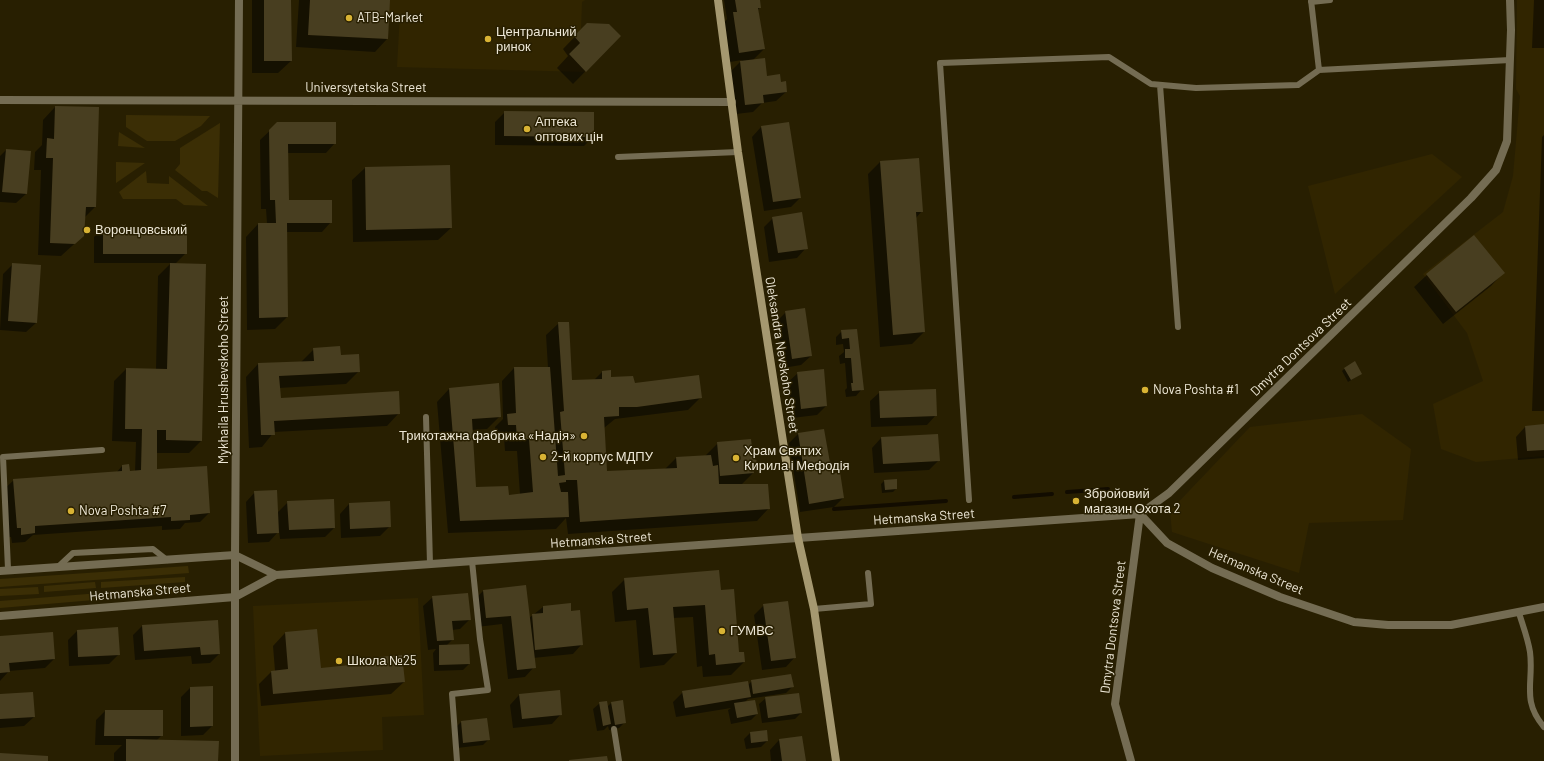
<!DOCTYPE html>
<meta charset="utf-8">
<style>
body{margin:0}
canvas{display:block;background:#281f01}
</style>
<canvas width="1544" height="761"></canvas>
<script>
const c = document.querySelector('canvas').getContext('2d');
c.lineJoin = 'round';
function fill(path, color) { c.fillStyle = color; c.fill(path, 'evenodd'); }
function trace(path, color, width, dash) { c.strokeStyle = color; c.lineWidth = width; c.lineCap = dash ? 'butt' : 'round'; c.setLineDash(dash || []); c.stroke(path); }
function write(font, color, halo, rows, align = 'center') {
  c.font = font + ' Barlow,sans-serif'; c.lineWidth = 3; c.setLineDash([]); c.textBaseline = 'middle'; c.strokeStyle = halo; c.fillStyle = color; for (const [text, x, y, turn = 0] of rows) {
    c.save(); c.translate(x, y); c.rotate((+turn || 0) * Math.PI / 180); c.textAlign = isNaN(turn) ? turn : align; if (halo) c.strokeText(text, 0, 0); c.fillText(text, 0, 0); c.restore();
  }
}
const built = new Path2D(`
 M357,0H585L582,2L581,29L574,36L580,43L569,54L586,72L397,67L400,14L358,10Z
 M1517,0H1544V456L1476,462L1441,449L1433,404L1483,381L1467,333L1423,274L1503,212L1513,176L1520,96L1516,89Z
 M1432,154L1462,177L1335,294L1308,186Z
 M1362,414L1411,449L1403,520L1309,523L1299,573L1172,532L1170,511L1250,427Z
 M418,598L424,715L382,717L383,750L260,756L253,606Z`);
const green = new Path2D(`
 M126,115L210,116L201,126L175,141H147L126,127Z
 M220,123L218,198L207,191H202L175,170L180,164V148Z
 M119,132L145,148L118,146Z
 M116,162L145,163L116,183Z
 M146,171L147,183L169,184V176L208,206L184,205L176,199H123L119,192Z
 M188,566L189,573L0,587V579Z
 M185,577V582L101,588V582Z
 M95,582L96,588L44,592V586Z
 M188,586V592L0,608V601Z
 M38,587L39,594L0,596V589Z`);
const shadow = new Path2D(`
 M252,0H290L291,61L278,73H252Z
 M299,0H389L387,39L375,52L296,47Z
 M724,0H759L760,7L758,10L764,49L753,60L766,77L780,83L786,92L776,101L762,103L753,112L736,114L731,71L742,60L730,62L724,23L727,19Z
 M1534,0H1544V48H1532Z
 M587,24L620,36L573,84L557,68L568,56L563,49Z
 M55,107L95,207L84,218L83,236L61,256L38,255L41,170H34L35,152L42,145L43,120Z
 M505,112L593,137L584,146L495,145V122Z
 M278,123L335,143L326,153H287L288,201L331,222L322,232H286L287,317L275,329L247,330L246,237L258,224H267L266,209H261L260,140Z
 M761,127L800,198L791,207L764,211L752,137Z
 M1544,135V411H1532L1542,137Z
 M6,150L29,152L26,194L16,203L0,202V156Z
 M880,162L922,211L916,218L924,332L912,344L880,347L868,174Z
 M450,166L451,228L438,240L353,242L352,180L365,168Z
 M773,218L806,248L797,258L769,262L764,227Z
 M103,228L186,253L175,264L201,441L189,453H156V469L209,513L200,522L185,523L180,529L162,530V526L33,535L25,542L12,543L11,537H8L4,489L14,480L116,473L122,466L129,472H135L136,442L112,441L114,381L126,369H156L158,276L171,263H94V237Z
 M1474,237L1503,273L1491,286L1443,324L1414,287L1427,275Z
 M13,264L40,266L36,323L26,332L0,330L3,274Z
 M786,312L811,356L801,365L783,368L777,321Z
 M559,323L571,382L594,380L602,372L611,378L634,384L701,397L688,410L615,419L604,428L606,473L665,469L676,458L705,456L718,443L752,466L753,473L741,485L769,508L757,521L568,534L566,518L556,529L448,533L437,402L449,389L500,416L487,429L471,430L475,488L508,496L520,495L517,451H505L504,437H496L495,427L503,419L502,381L514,368H548L546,335Z
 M856,330L862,389L856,396L846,397L845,390L847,388L845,363L840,364L839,356L844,352L843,344L836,345V337L842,331Z
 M314,349L340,356L359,371L346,384L279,388L280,399L399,413L387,426L274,432L262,447L249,448L246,377L258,364L301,362Z
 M1344,369L1361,374L1348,382L1342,371Z
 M798,373L826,406L817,415L792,418L788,382Z
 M880,392L936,415L927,425L871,427L870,401Z
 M1544,425V458L1518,460L1516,437L1525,427Z
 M798,434L831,475L843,498L834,507L800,512L789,443Z
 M881,438L939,460L929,470L874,473L872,448Z
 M884,481L896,489L893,492L882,493L881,484Z
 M255,492L277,513L288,502L334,528L325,537L280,539L279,531L269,542L248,543L246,502Z
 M349,504L390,526L380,536L341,538L340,514Z
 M625,579L720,591L738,653L744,662L731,675L703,677L702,666L697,667L693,617L673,618L676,653L664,665L640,668L636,620L615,622L612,592Z
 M483,591L529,618L543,607L570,612L582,644L573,654L533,658L534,667L525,677L508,679L502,624L477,627L474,600Z
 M433,597L470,619L460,629L452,630L453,639L446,646L469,664L463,670L434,671L433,653L436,649L428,650L423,606Z
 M764,605L795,657L786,667L762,670L754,615Z
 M142,626L219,654L210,663L192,664L191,656L135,660L133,635Z
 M117,628L119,654L109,664L69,666L68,640L77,631Z
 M285,633L320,669L373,664L378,658L404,682L391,694L261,706L259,684L271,672L275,671L273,646Z
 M0,637L54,659L45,668L9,671L0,681Z
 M752,681L792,687L786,693L748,699L744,703L757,714L751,720L731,724L728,710L731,708L676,717L673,702L683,692L748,685Z
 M212,687V726L203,735L181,736V697L190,688Z
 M0,695L34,717L24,726L0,728Z
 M519,695L561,714L552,724L513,728L510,705Z
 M766,698L801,713L795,719L762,723L759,704Z
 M600,703L607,707L611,703L625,722L619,728L609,730L608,726L604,730L597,731L593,709Z
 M105,711L162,735L156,741L217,761H114V753L122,745H95L96,720Z
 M461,722L489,739L483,745L457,748L455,728Z
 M750,733L767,741L761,747L746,749L744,739Z
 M779,740L805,761H771L770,750Z`);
const stream = new Path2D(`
 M1067,492L1108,489
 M1014,497L1052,494
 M834,509L946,501`);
const building = new Path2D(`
 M264,0H291L292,61H264Z
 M310,0H390L388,39L308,35Z
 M735,0H760L761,8H758L765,49L739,53L733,12H737Z
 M587,23L609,24L621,36L586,72L569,54L580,43L574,36Z
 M765,58L767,76L780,74L781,82L786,81L787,92L763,95L764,103L745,105L740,61Z
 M55,106L99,107L96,207H86L84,236L75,244L50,243L53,158H46L47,138L54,139Z
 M504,111L594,112V137L504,136Z
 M277,122H336V144H288L289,200H332V223H287L288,317L259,318L258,223H276L275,200H270L269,130Z
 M789,122L801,198L773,202L761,126Z
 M6,149L31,151L27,194L2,192Z
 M919,158L923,212H916L925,332L893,335L880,161Z
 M450,165L452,228L366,230L365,167Z
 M802,212L808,249L778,253L772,217Z
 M103,227H187V254H103Z
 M1474,235L1505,273L1456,312L1426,274Z
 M12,263L41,265L37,323L8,321Z
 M170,263L206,264L202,441L166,440V430H157V469L207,466L210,513L190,515V520L171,521V517L35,526V533L21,535V528H17L13,479L122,471V465L129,464L130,471L141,470L142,429H125L126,368L167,369Z
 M805,308L812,356L792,359L785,311Z
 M558,322H569L572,380L602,379V371L611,370V377L633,376L635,383L699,375L702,398L637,407H619V416L604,417L607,471L677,468L676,457L711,455L713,466L718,465L719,484H768L770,509L580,522L577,480H566V482L559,483L561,492H568L569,517L460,521L449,388L499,383L501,417L472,419L476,487L508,486L509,495L533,492L529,439H517L516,425H508L507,414L516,413L514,367H550L558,476L565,475L560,412L564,411Z
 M857,329L864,390L852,391L851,383H853L851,358H845V349H850L849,338L842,339L841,330Z
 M340,346L341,355L359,354L360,372L279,376L281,398L399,391L400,414L274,421L275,435H261L258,363L314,361L313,348Z
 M1355,361L1362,374L1351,380L1344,368Z
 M824,369L827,406L801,409L797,372Z
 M936,389L937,416L880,418L879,391Z
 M1544,424V450L1527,451L1525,426Z
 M824,429L832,474L840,472L844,498L809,504L798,433Z
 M938,434L940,461L883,464L881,437Z
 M751,439L753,457L757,461L753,467L754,473L720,476L717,442Z
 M897,479V489L885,490L884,480Z
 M277,490L279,533L257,534L254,491Z
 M334,499L335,528L289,530L287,501Z
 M390,501L391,527L350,529L349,503Z
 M719,570L721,590L734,589L739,652H744L745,662L716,665L715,654L709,655L705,605L673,607L677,653L653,655L648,608L627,610L624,578Z
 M526,585L536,668L517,670L511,616L486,618L483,590Z
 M468,593L471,620L452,621L454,640L437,641L432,596Z
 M788,601L796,658L771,661L763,604Z
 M571,603V611L580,610L583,645L535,650L532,614L543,613V606Z
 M218,620L220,654L201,655L200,647L144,651L142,625Z
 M118,627L120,655L78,657L77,630Z
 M317,629L321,668L379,662L378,657L402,655L405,682L273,694L271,671L288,669L285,632Z
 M53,632L55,659L9,663L10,672L0,673V636Z
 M469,644L470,664L439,665V645Z
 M791,674L794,687L753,694L751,680Z
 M748,681L751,697L685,708L682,691Z
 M213,686V726L190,727V687Z
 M560,690L562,715L522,719L519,694Z
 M33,692L35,717L0,719V694Z
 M799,693L802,713L768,718L765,697Z
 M623,700L626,723L615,725L611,702Z
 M755,700L758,714L737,718L734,703Z
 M607,701L611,724L603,726L599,702Z
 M105,710H163V736H104Z
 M487,718L490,740L463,743L461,721Z
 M767,730L768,741L751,743L750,732Z
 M802,736L806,761H782L779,739Z
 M126,739L219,741L218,761H126Z
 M0,753L48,756V761H0Z
 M607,756L608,761H569V760Z`);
const service = new Path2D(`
 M1311,0L1319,70
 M1311,2L1330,0
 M1160,85L1178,327
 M618,157L738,152
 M426,417L430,564
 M969,500L940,63L1109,57L1151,84L1196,88L1298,85L1319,70L1510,60
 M58,567L73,553L153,549L167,560
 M8,569L3,457L102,450
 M814,609L871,604L868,573
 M1519,613C1523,626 1528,639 1530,652C1534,682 1521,700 1544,727
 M614,729L619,761
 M457,761L452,694L488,690L480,639L472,561`);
const minor = new Path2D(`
 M0,100L732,102
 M798,538L1140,514L1167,543L1212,568L1280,597L1354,622L1388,625H1451L1544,607
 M235,761V555L239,0
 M1131,761L1115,704L1140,514L1169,493L1471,198L1496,170L1507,141L1511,30L1510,0`);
const tertiary = new Path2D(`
 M0,571L235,555L276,575
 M0,616L235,597L276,575L798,538`);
const secondary = new Path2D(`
 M718,0L738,152L798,538L814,609L836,761`);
const markers = [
 [349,18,4,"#d9b334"],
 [488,39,4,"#d9b334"],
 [527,129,4,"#d9b334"],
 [87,230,4,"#d9b334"],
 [1145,390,4,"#d9b334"],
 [584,436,4,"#d9b334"],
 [543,457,4,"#d9b334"],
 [736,458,4,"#d9b334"],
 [1076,501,4,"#d9b334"],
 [71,511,4,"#d9b334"],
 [722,631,4,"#d9b334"],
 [339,661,4,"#d9b334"]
];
const poiNames = [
 ["ATB-Market",357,18],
 ["Центральний",496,32],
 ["ринок",496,47],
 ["Аптека",535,122],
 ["оптових цін",535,137],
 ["Воронцовський",95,230],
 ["Nova Poshta #1",1153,390],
 ["Трикотажна фабрика «Надія»",576,436,"right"],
 ["Храм Святих",744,451],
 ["Кирила і Мефодія",744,466],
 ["2-й корпус МДПУ",551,457],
 ["Збройовий",1084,494],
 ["магазин Охота 2",1084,509],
 ["Nova Poshta #7",79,511],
 ["ГУМВС",730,631],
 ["Школа №25",347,661]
];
const streetNames = [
 ["Universytetska Street",366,88],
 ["Dmytra Dontsova Street",1301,347,-44],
 ["Oleksandra Nevskoho Street",782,355,81],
 ["Mykhaila Hrushevskoho Street",224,380,-90],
 ["Hetmanska Street",924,517,-4],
 ["Hetmanska Street",601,540,-4],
 ["Hetmanska Street",1256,571,23],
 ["Hetmanska Street",140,592,-5],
 ["Dmytra Dontsova Street",1113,627,-83]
];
fill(built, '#312500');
fill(green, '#3b2e05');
fill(shadow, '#0007');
trace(stream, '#120c00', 4);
fill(building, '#483e20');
trace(service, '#746c53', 6);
trace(minor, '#746c53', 8);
trace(tertiary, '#746c53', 8);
trace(secondary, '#a59870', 8);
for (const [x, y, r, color] of markers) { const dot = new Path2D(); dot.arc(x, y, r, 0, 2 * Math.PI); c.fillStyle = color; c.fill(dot); trace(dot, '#281f01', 1.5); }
write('13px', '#ede7d6', '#281f01', poiNames, 'left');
write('13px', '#ede7d6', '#281f01', streetNames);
</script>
